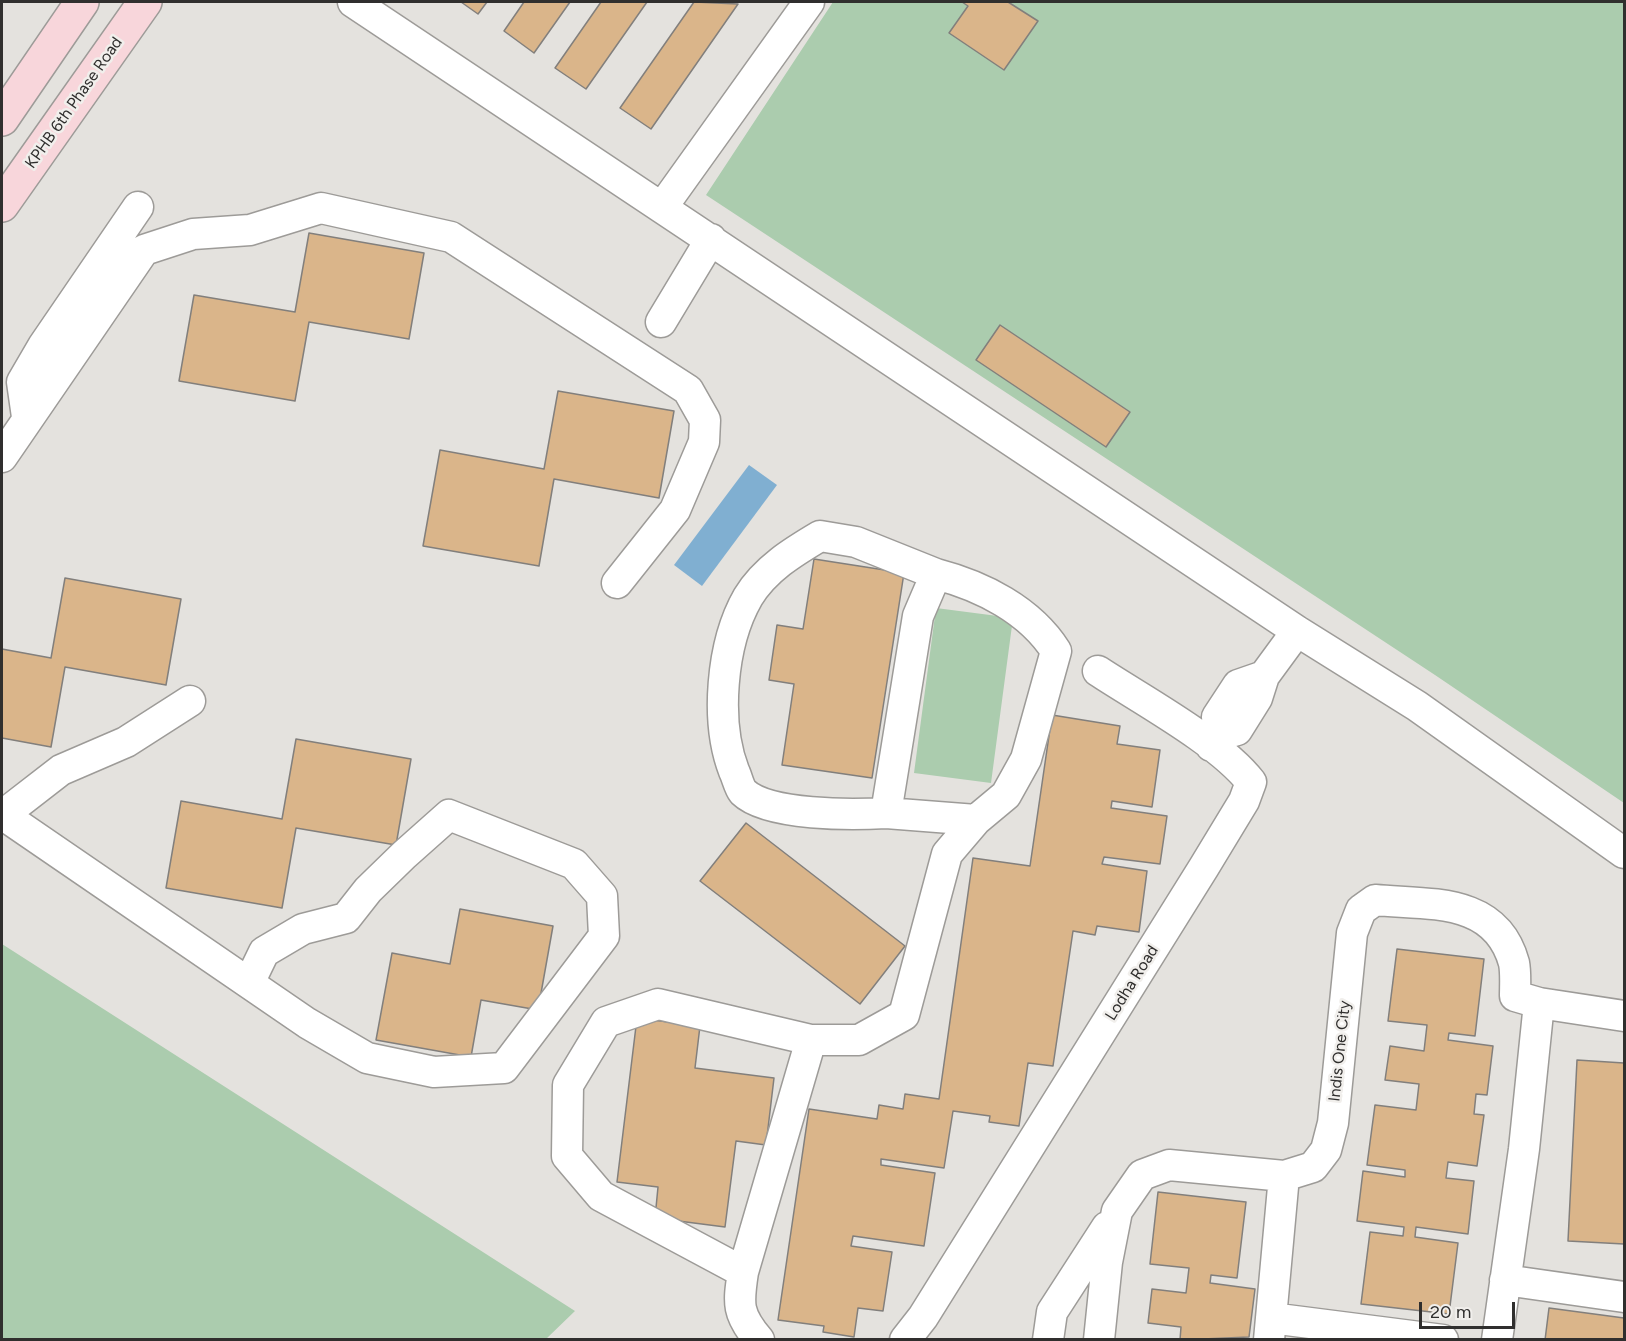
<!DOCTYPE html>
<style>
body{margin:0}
#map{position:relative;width:1626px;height:1341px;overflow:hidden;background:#e4e2de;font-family:Figtree,sans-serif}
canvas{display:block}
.frame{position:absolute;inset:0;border:3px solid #302f2e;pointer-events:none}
.scale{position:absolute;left:1419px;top:1302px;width:96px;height:27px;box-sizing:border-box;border:3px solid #302f2e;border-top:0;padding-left:8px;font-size:18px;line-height:21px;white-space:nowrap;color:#302f2e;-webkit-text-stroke:4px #f1efec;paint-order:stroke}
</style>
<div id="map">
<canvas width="1626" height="1341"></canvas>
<div class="frame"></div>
<div class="scale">20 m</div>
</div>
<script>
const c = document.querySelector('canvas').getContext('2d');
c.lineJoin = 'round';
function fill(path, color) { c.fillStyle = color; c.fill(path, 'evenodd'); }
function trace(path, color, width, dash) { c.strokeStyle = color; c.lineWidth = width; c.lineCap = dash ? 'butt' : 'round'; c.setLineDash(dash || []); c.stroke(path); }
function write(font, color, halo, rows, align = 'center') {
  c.font = font + ' Figtree,sans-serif'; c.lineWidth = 5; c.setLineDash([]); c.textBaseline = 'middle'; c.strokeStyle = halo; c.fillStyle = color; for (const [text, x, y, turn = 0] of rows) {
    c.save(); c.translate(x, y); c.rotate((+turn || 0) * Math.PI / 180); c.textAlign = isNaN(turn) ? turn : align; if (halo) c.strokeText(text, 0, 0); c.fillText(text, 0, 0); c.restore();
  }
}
const green = new Path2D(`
 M833,2H1624V803L1435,675L706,195Z
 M936,608L1013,618L991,783L914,773Z
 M2,944L575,1311L546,1339H2Z`);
const water = new Path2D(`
 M749,465L777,485L702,586L674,565Z`);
const building = new Path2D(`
 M461,2H487L478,14Z
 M524,2H570L534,53L504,31Z
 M601,2H647L586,89L555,68Z
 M694,2L738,4L651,129L620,108Z
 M962,2H1008L1038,21L1004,70L949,33L968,6Z
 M309,233L424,253L409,339L309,322L295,401L179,381L194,295L295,312Z
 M1000,325L1130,412L1106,447L976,360Z
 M558,391L674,411L659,498L554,479L539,566L423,546L440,450L544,469Z
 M814,559L904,573L872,778L782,765L794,684L769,680L777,625L803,629Z
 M65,578L181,599L166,685L65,667L51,747L2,738V649L51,658Z
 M1052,715L1120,726L1117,744L1160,750L1152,807L1112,801L1111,808L1167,816L1160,864L1104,857L1102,864L1147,871L1139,932L1097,926L1095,935L1073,931L1053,1066L1028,1063L1019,1126L989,1122L990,1116L953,1111L944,1168L881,1159V1165L935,1173L924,1246L853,1236L851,1246L892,1252L883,1311L858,1308L854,1337L823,1332L824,1326L778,1320L809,1109L877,1119L879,1105L903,1109L905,1094L939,1099L973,858L1030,866Z
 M296,739L411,759L396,845L296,828L282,908L166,888L181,801L282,819Z
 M746,823L905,946L860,1004L700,881Z
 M460,909L553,926L538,1010L481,1000L471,1057L376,1040L392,953L450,964Z
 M1397,949L1484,959L1475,1036L1449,1033L1448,1040L1493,1046L1487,1095L1476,1094L1474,1114L1484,1115L1477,1166L1448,1162L1446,1178L1474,1181L1468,1234L1416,1227L1415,1237L1458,1243L1449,1314L1361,1304L1370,1232L1403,1236L1404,1227L1357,1221L1363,1171L1405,1177V1170L1367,1165L1375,1105L1416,1110L1419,1084L1385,1080L1390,1046L1424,1051L1427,1025L1388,1021Z
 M637,1018L700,1026L695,1068L774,1078L766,1145L736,1141L725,1227L655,1218L658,1187L617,1182Z
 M1577,1060L1624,1063V1244L1568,1241Z
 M1158,1192L1246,1202L1237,1278L1211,1275L1210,1283L1255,1289L1249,1337L1180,1340L1181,1327L1148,1323L1152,1289L1186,1293L1189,1268L1150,1264Z
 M1549,1308L1624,1318V1340H1545Z`);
const street = new Path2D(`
 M353,2L1297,631L1417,706L1624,853
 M663,206L809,2
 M661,322L711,239
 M27,417L22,382L43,346L138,207
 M2,457L144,250L193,234L250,230L321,208L451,237L688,390L705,420L704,442L675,510L617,583
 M1220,735L1217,717L1238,685L1264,676
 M1211,746L1220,735L1237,730L1257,698L1264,676L1297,631
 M886,813C853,815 768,816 743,792C739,787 737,777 734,771C715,722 721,644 748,597C765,569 793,552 820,536L856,542L936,574
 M2,814L307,1023L367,1058L434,1072L504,1068L604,936L602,896L574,864L449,815L404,855L368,890L346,918L303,929L264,952L249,983
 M3,815L61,770L126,742L190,701
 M743,1272L601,1196L567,1156L568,1085L606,1022L658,1004L811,1040
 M1505,1280L1624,1297
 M1271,1318L1443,1340
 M759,1340C737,1314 738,1304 743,1272L811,1040H859L904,1015L947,854L976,820L1006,795L1026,759L1056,651C1030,610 982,586 936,574L918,616L886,813L976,820
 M905,1340L923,1317L1204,867L1244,801L1251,782C1220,742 1142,700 1098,671
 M1048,1340L1052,1312L1107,1227
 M1099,1340L1107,1262L1117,1211L1142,1175L1169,1165L1284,1176L1313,1167L1326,1150L1333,1123L1352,933L1361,910L1375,900C1430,905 1496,897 1514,963C1516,973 1515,986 1515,996L1539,1003L1624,1016
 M1269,1340L1284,1176
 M1497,1340L1524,1149L1539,1003`);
const secondary = new Path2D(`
 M2,119L82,2
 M2,205L145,2`);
const streetNames = [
 ["KPHB 6th Phase Road",74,103,-55],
 ["Lodha Road",1132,983,-58],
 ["Indis One City",1340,1051,-84]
];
fill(green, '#abccae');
fill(water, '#80afd1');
fill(building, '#dab58a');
trace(building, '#827f7c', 1.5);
trace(street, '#9d9b98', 33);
trace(secondary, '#9d9b98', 36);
trace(street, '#fff', 30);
trace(secondary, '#f8d6db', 33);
write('16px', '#302f2e', '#f1efec', streetNames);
</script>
